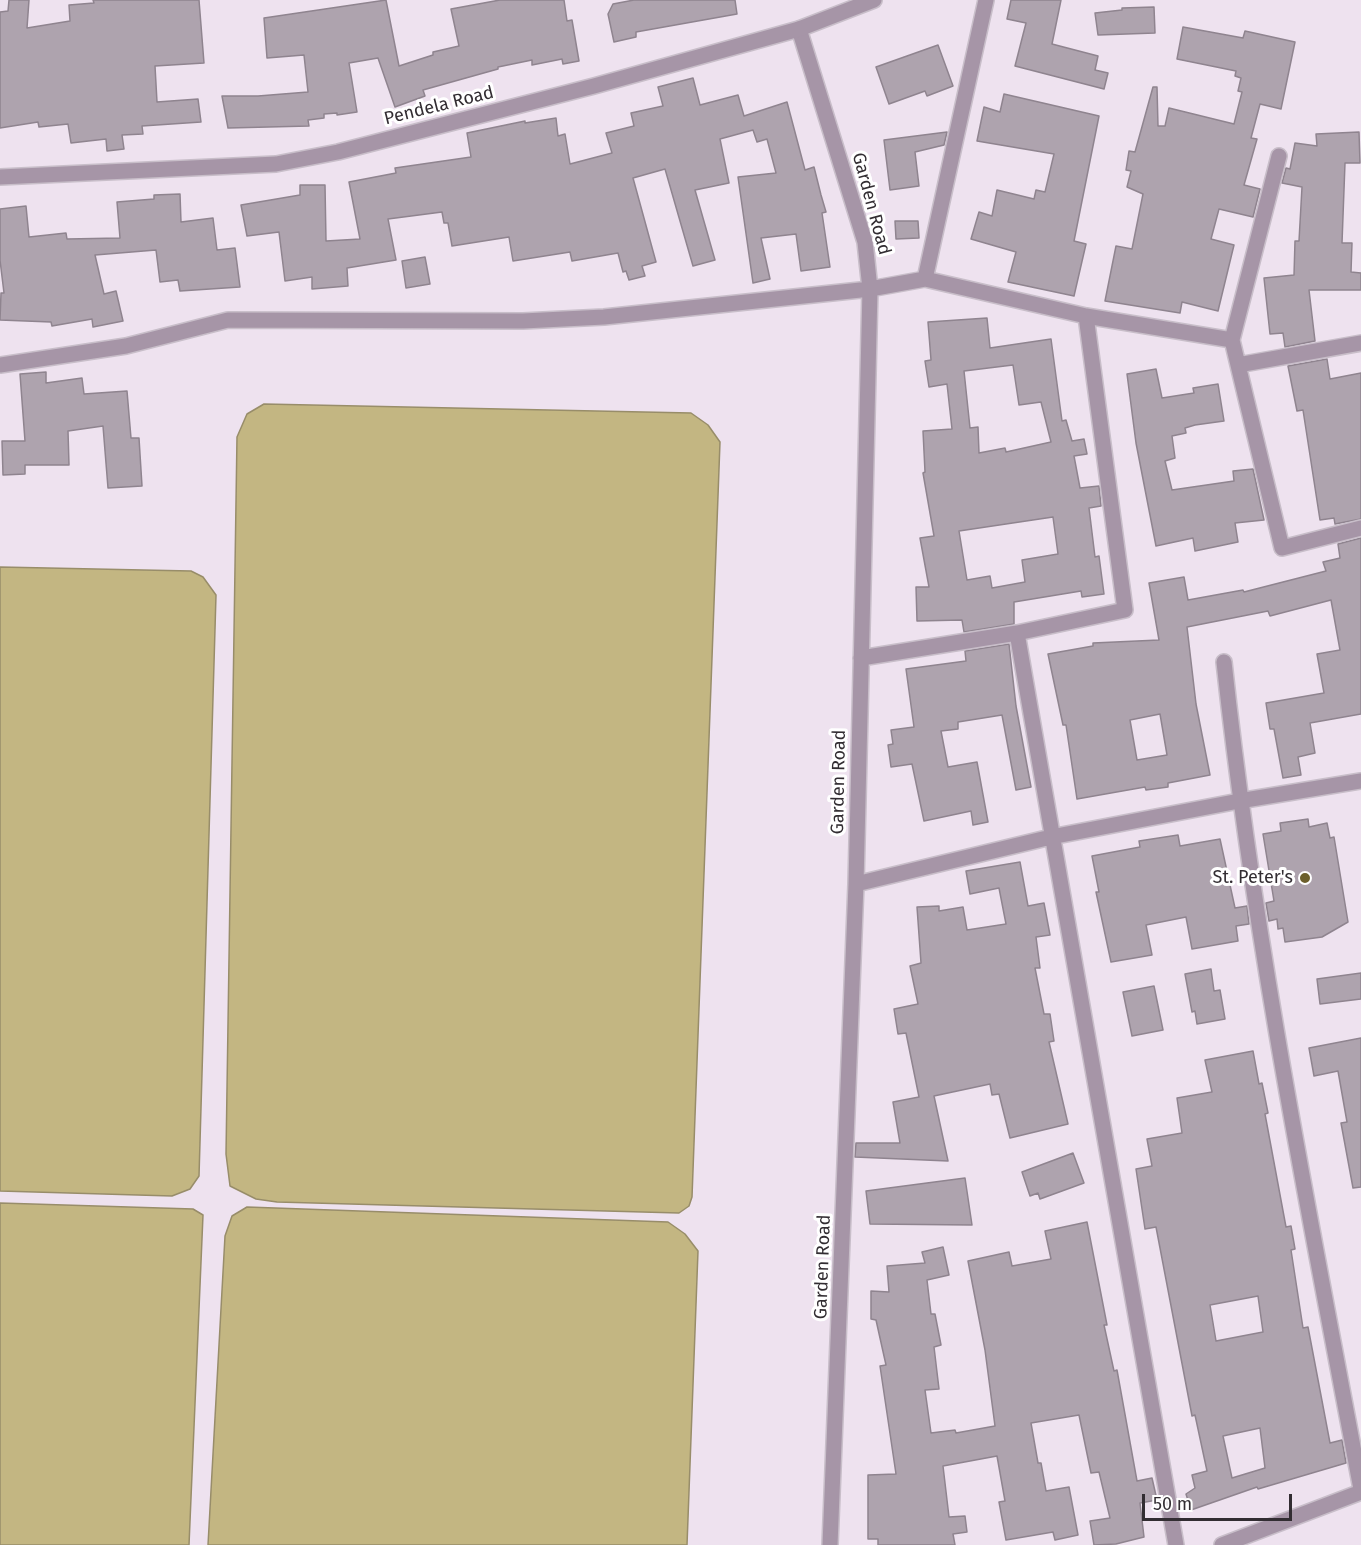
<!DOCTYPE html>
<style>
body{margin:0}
#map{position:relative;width:1361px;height:1545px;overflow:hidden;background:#eee2ef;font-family:"Fira Sans",sans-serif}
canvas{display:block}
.scale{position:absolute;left:1142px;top:1494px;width:150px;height:27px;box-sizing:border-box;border:3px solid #322d32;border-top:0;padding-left:8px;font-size:18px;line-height:21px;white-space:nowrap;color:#322d32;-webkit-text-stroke:4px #fff;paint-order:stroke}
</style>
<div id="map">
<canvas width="1361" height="1545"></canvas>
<div class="scale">50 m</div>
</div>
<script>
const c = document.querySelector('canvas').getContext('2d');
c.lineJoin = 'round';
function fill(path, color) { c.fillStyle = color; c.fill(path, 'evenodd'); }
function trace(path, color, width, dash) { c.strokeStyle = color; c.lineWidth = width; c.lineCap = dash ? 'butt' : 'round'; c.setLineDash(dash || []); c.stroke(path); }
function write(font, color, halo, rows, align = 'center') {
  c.font = font + ' "Fira Sans",sans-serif'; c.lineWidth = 6; c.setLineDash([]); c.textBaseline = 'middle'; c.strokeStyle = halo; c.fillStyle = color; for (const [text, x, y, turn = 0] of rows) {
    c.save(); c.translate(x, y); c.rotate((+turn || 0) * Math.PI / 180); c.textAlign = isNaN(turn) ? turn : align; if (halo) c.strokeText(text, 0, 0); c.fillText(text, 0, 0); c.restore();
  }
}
const water = new Path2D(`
 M264,404L691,413L708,425L720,442L692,1197L689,1206L679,1213L277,1202L256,1199L230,1186L226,1154L237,437L247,414Z
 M0,567L191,571L203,577L216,595L199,1176L190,1189L172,1196L0,1191Z
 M0,1203L193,1209L203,1215L189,1545H0Z
 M247,1207L668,1222L685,1234L698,1251L687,1545H208L225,1236L232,1216Z`);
const building = new Path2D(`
 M9,0H29L27,28L70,21L69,5L94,3L93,0H199L204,63L155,66L157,102L198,99L201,122L142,126L143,134L122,135L124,149L107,151L106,139L71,143L68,124L39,127L38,122L0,128V12L8,11Z
 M386,0L399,66L433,55V52L459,46L451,9L500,0H564L567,21L572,20L579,61L563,64L562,59L532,65V60L498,67V69L423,90L425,96L395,107L378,58L349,63L357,112L337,115V113L324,114V118L308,120L309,126L228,128L222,96H258L308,92L304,55L267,58L264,18Z
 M634,0H735L737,14L636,32V37L614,42L608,14L613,4Z
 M1011,0H1061L1052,44L1098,56L1095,70L1108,73L1104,89L1015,66L1026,23L1007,19Z
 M1154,7L1155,33L1098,35L1095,13L1122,10V8Z
 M1183,27L1243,38L1245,31L1295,42L1281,109L1260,104L1251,138L1257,139L1244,185L1260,189L1253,217L1219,209L1211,239L1234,245L1218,311L1182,302L1180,313L1105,301L1116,246L1132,249L1143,194L1127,187L1131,171L1126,170L1129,151L1135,152L1153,87H1157L1158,126H1165L1169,108L1234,124L1242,92L1238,91L1241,78L1235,76L1236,71L1177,59Z
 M938,45L953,86L927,96L925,91L889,104L876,67Z
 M693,78L700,105L738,95L744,116L787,102L805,170L814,167L821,195L826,212L822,213L830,267L801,271L796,234L761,238L770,279L753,283L738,177L776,173L767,139L757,142L753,130L720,139L729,183L695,190L715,260L693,266L665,169L633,178L656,262L642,266L645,276L629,280L626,271L623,272L618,253L572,261L570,252L513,261L509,237L452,246L448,223H444L442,212L388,219L396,260L347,268L348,286L312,289V277L285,281L279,232L247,236L241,205L300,195V185H325L326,241L360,239L349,182L396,173L395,168L471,157L467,133L525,121V123L556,118L558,136L565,134L570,164L612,153L606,133L634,126L631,113L663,106L658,87Z
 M1004,94L1099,116L1074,241L1086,244L1074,296L1008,282L1016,252L971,239L979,212L992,216L997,190L1034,199L1036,190L1045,192L1054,154L977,141L984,107L1000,112Z
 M947,132L944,145L915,152L919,186L890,190L884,140Z
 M1359,132L1360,163H1345L1342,243H1352L1351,272L1361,273V290H1309L1315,341L1285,347L1283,333L1270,334L1264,278L1294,275L1295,241H1299L1302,187L1282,183L1286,168L1290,169L1295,143L1317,146L1316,134Z
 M180,194L181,222L213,218L217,250L235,248L240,287L180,291L178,280L160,282L156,250L95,255L104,294L116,291L123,321L93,327L92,319L52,326L51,322L0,320L1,293H4L0,260V209L26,206L29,237L66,233L67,239L120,238L117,202L154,199V195Z
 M895,221H918L919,238L896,239Z
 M425,257L430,284L406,288L402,261Z
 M987,318L990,348L1051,339L1062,421L1066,420L1072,441L1084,439L1087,454L1074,456L1080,488L1099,486L1101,506L1089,508L1095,557L1099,556L1104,594L1082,597L1081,591L1014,602V624L964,632L962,620L917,621L916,587H929L920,538L934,536L923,473L925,472L923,431L952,429L947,384L929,387L925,361L931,360L928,322ZM1013,365L1019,405L1041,402L1051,442L1006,452L1005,448L979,453L978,427L970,428L964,371ZM1053,517L1058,554L1022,560L1025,582L992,588L990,576L967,580L959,531Z
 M1327,359L1330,379L1361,373V519L1335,524L1334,518L1320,520L1303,410L1297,411L1288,366Z
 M1156,369L1162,398L1194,393L1193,388L1218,384L1224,421L1195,425L1185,428L1186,433L1172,436L1175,458L1165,461L1172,490L1234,481L1233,471L1253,469L1264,520L1235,523L1238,542L1195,551L1193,538L1156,546L1136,443L1127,374Z
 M46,372V383L82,378L84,394L127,391L131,438H139L142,486L108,488L103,426L68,431L69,465H25V474L3,475L2,441H25L20,374Z
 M1361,538V714L1310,723L1315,753L1298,757L1301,775L1283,778L1274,729H1270L1266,703L1324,693L1317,654L1340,650L1331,600L1270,616L1268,611L1187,627L1196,704L1210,775L1168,783V787L1146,790L1145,787L1077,799L1066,725H1063L1048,654L1093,646V643L1159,640L1149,583L1184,577L1188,600L1243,590L1244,592L1326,571L1323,562L1340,558L1338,544ZM1160,714L1167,755L1137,760L1130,720Z
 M1009,644L1016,706L1031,787L1016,790L1002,715L958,722V729L941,731L948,767L977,762L988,822L973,825L971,811L924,821L912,764L891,767L888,745L893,744L891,730L914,727L906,669L966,661L965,651Z
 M1308,819L1309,827L1327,823L1330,838L1334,837L1348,922L1322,937L1285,942L1283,928L1278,929L1277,919L1269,921L1266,903L1274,901L1263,834L1281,831L1280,823Z
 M1178,835L1180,846L1220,839L1235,908L1247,906L1249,924L1236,926L1238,941L1192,949L1186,917L1146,925L1152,955L1111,962L1096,892H1099L1092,856L1140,847L1139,841Z
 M1020,862L1028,906L1044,903L1050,935L1036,937L1040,968H1035L1044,1014H1050L1054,1041L1049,1042L1068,1124L1010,1138L999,1094L992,1095L990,1084L934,1096L948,1161L855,1157L856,1143H900L893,1102L919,1097L906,1033L898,1034L894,1009L918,1004L910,966L921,963L917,907L939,906V911L963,907L967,930L1006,924L999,888L970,894L966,871Z
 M1211,969L1214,991L1220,990L1225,1019L1197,1024L1195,1011L1192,1012L1185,974Z
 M1361,973V999L1320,1004L1317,979Z
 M1154,986L1163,1030L1132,1036L1123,992Z
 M1361,1038V1187L1353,1188L1341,1123L1347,1122L1338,1071L1314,1076L1309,1048Z
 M1253,1051L1259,1084L1262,1083L1268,1113L1265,1114L1286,1227L1291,1226L1295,1249L1291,1250L1303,1328L1308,1327L1330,1443L1342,1440L1346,1463L1258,1489L1257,1487L1191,1510L1186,1494L1195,1488L1192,1475L1207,1471L1195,1415L1192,1416L1156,1227L1145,1229L1136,1169L1152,1166L1147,1139L1182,1133L1177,1098L1212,1092L1205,1060ZM1258,1296L1263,1332L1216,1341L1210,1305ZM1260,1428L1265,1468L1232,1478L1223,1436Z
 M1073,1153L1084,1183L1040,1199L1038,1193L1030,1196L1022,1172Z
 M965,1178L972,1225L870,1224L866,1191Z
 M1087,1222L1107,1325H1104L1114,1371L1117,1370L1137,1481L1152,1478L1157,1500L1140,1503L1144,1537L1116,1544L1094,1545L1090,1521L1110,1518L1099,1472L1091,1473L1079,1415L1031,1423L1038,1463H1041L1046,1491L1069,1487L1078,1535L1055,1540L1053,1532L1006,1540L999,1502L1005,1501L997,1456L943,1466L949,1517L965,1516L967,1532L953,1534L955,1545H878V1539H868V1475L896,1474L880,1366L886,1365L876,1320L871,1319V1291L889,1292L887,1266L925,1263L922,1252L943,1247L949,1275L927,1280L931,1314H935L941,1345L934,1347L939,1389L925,1390L931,1433L955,1430L956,1433L995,1426L985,1350L968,1261L1009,1252L1012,1266L1051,1259L1045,1231Z`);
const minor = new Path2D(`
 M799,29L865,242L870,289L856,884L830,1545
 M925,279L986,0
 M1232,340L1279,156
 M0,365L126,346L228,320L523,321L604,317L870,289L925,279L1086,316L1232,340L1282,548L1361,528
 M1238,365L1361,343
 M1017,633L1176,1545
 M861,658L1017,633L1125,610L1086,316
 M1224,662C1254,940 1309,1214 1361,1489
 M856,884L1051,837L1239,801L1361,781
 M1222,1545L1361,1492`);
const tertiary = new Path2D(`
 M0,177L276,164L338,152L594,86L799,29L874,0`);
const markers = [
 [1305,878,6,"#6c5f2c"]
];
const streetNames = [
 ["Pendela Road",439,106,-14],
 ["Garden Road",871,204,75],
 ["Garden Road",839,782,-89],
 ["Garden Road",823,1267,-88]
];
const poiNames = [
 ["St. Peter's",1293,878]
];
fill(water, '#c3b682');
trace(water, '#988d6a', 1.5);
fill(building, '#aea3ae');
trace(building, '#8f848f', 1.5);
trace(minor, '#c8bec9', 18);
trace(tertiary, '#c8bec9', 18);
trace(minor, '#a695a7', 15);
trace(tertiary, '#a695a7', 15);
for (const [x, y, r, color] of markers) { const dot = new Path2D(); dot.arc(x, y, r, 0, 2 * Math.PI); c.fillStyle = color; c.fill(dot); trace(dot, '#fff', 2); }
write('18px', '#322d32', '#fff', streetNames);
write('18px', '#322d32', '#fff', poiNames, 'right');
</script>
